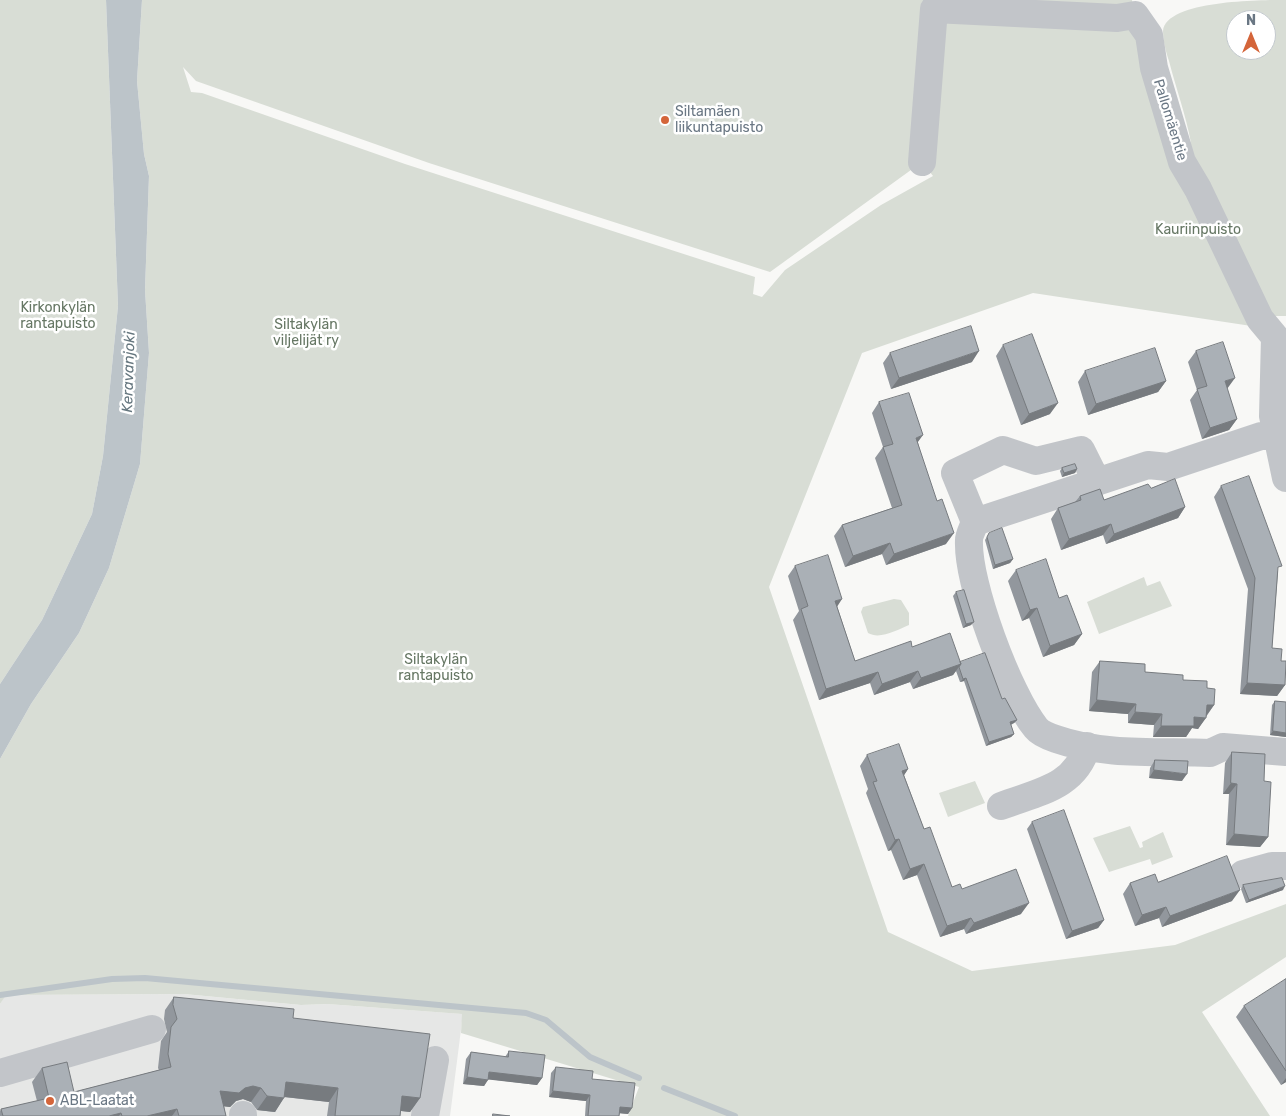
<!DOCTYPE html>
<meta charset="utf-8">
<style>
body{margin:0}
#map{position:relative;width:1286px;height:1116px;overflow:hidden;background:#f8f8f6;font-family:Rubik,sans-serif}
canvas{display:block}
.north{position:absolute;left:1226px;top:10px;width:50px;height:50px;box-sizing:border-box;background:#fff;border:1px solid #c3c9ce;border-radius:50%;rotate:0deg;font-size:14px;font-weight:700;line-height:20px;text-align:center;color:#6a7784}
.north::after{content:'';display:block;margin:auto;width:18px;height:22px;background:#d4653a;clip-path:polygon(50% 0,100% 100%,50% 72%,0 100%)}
</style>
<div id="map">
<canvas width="1286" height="1116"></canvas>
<div class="north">N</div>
</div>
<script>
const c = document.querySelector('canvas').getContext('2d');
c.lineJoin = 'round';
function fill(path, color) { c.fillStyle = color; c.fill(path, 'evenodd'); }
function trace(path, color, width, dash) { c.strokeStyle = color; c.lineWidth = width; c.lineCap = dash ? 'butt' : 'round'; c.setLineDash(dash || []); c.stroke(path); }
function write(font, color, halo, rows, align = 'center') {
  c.font = font + ' Rubik,sans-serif'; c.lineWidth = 5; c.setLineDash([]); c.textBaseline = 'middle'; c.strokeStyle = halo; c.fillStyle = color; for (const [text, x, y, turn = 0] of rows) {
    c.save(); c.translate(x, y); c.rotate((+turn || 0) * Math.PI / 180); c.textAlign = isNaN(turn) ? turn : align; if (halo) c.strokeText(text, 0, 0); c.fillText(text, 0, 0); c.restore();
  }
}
const built = new Path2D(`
 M184,994L301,1005L327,1004L463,1014L450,1116H0V1004L5,995Z`);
const green = new Path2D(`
 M0,0H106L118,306L103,456L92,514L42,620L0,684Z
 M142,0H1132L1138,41L1191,143C1186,116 1176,88 1169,61C1166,52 1163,41 1163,31C1166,0 1261,0 1286,0V316H1269L1258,327L1033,293L862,353L769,587L888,932L972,971L1175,945L1286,904V957L1202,1012L1270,1116H628L639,1087L461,1033L462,1014L327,1004L301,1005L184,994L6,995L0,1004V759L31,704L79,633L109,568L140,464L149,353L145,290L149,176L144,154L137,81ZM1236,20H1266V50H1236ZM183,67L196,81L429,163L770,272L922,162L933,176L881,205L785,270L762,297L753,294L755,277L405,164L202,93L191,92Z
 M1144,577L1147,586L1160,581L1172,606L1099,634L1087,602Z
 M894,599L901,600L909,613V625C897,630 880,640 868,633L861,612L863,607Z
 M975,781L985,803L948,817L939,793Z
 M1130,826L1140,848L1143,847L1142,842L1163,832L1173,857L1152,865L1150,859L1109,872L1093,838Z`);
const water = new Path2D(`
 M106,0H142L137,81L144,154L149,176L145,290L149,353L140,464L109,568L79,633L31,704L0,759V684L42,620L92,514L103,456L118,306Z`);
const stream = new Path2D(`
 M0,995L112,979L145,978L526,1013L546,1020L590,1057L639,1078
 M664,1088L735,1116`);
const minor = new Path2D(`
 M922,162L934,9L1117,18L1135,15L1149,35L1154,68L1182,162L1198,189L1260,319L1275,337L1273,416L1286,478
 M1097,482L1081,450L1036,461L1003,450L955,473L975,522L1148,465L1168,467L1261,436H1276
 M975,522C973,528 969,535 969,540C967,583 1009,695 1036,728C1040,733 1050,737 1056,739C1104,756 1160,751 1210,753L1223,747L1286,752
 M1001,806C1037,792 1075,788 1087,746
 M1243,874L1272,866H1286
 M0,1073L152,1029
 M243,1115V1116
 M425,1116L435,1060`);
const wall = new Path2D(`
 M1003,345L1050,414L1021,425L996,356Z
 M1196,351L1227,389L1237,419L1229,430L1202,439L1190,400L1197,390L1188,362Z
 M890,353L972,362L891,389L883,363Z
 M1085,371L1166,381L1158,392L1088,415L1078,382Z
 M879,402L918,443L946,544L886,565L882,554L845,567L834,536L842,525L892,508L875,458L883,447L872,413Z
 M1062,468L1077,469L1075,473L1062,477L1060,471Z
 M1221,486L1278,572L1272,648L1281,661L1285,685L1277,696L1240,694L1248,589L1214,497Z
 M1151,488L1185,507L1178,518L1106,544L1103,535L1061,550L1051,519L1058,508L1075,502L1080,496L1104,500Z
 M989,533L1013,559L1010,563L993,569L985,540Z
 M795,566L837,606L855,661L912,647L960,662L1002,699L1017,720L1014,723L1011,725L1014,734L1011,737L986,746L964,681L960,682L956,671L953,675L913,689L910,682L874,695L870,683L819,700L793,620L799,611L788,576Z
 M1016,570L1059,598L1082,634L1074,645L1043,657L1029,618L1022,621L1008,581Z
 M956,592L971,625L963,628L953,596Z
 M1100,661L1145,672L1183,680L1207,688L1214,705L1198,729L1192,728L1186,737H1153L1154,725L1128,723V714L1089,711L1092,672Z
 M1275,701L1286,702V737L1270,735L1272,705Z
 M1232,752L1264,781L1268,837L1260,847L1226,845L1229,794H1223L1225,763Z
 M867,755L908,769L904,775L924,829L952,887L962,889L1021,914L966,934L964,929L940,937L917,875L903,880L891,850L888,851L866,793L868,789L860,766Z
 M1155,760L1182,781L1149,778L1150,768Z
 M1032,822L1104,920L1098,928L1066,939L1027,829Z
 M1158,882L1232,901L1162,927L1159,918L1135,926L1123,894L1130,883Z
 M1243,885L1283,890L1246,903L1241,889Z
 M1286,979V1082L1281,1085L1236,1017L1244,1006Z
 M174,997L293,1018L420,1098L410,1112L401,1111L400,1116H327L329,1102L284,1097L275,1112L257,1110L251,1102L243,1099L236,1101L230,1107L224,1106L226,1116H0V1111L1,1109L37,1101L32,1082L42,1068L74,1092L159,1070L158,1068L161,1041L167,1032L164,1019L165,1010Z
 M509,1051L542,1078L537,1085L488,1079L484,1086L463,1084L466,1059L471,1052L505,1057Z
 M556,1067L592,1079L632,1108L628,1114L620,1113L619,1116H585L586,1101L549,1097L551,1073Z`);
const shadedWall = new Path2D(`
 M979,351L972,362L891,389L899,378Z
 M1235,378L1227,389L1225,381Z
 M1166,381L1158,392L1088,415L1096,404Z
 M1058,403L1050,414L1021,425L1029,414Z
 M1237,419L1229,430L1202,439L1210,428Z
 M923,435L915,446L916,438Z
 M1077,469L1075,473L1062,477L1064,473Z
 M1185,507L1178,518L1106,544L1114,534Z
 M1111,524L1103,535L1061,550L1069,539Z
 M954,533L946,544L886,565L894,554Z
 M890,543L882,554L845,567L853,556Z
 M1013,559L1010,563L993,569L995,565Z
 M842,599L835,610V601Z
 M1037,608L1029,618L1022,621L1030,610Z
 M974,622L971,625L963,628L966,624Z
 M1082,634L1074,645L1043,657L1050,646Z
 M961,664L953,675L913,689L921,678Z
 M918,671L910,682L874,695L882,684Z
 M878,672L870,683L819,700L826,689Z
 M966,678L964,681L960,682L963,679Z
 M1247,683L1285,685L1277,696L1240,694Z
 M1097,700L1136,704L1128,714L1089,711Z
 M1207,705H1214L1206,716H1199Z
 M1135,712L1162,714L1154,725L1128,723Z
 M1194,717L1206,718L1198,729L1192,728L1186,737H1153L1161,726Z
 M1017,720L1014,723L1007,726L1010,722Z
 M1273,731L1286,733V737L1270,735Z
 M1014,734L1011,737L986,746L989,742Z
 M908,769L901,780L902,771Z
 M1154,770L1187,774L1182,781L1149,778Z
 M1231,783L1237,784L1229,794H1223Z
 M1234,834L1268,837L1260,847L1226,845Z
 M899,839L891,850L888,851L895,840Z
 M924,864L917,875L903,880L910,869Z
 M1285,886L1283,890L1246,903L1249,900Z
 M1240,890L1232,901L1162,927L1170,916Z
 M1029,903L1021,914L966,934L974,923Z
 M1166,907L1159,918L1135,926L1142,915Z
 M971,918L964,929L940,937L947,926Z
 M1104,920L1098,928L1066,939L1072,931Z
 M489,1072L542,1078L537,1085L484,1079Z
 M467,1077L488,1080L484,1086L463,1084Z
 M1286,1078V1082L1281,1085Z
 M286,1082L338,1088L329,1102L276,1096Z
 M253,1086L261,1088L251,1102L243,1099L236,1101L230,1107L210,1105L220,1091Z
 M553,1091L590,1095L586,1101L549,1097Z
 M267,1096L284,1098L275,1112L257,1110Z
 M402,1096L420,1098L410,1112L393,1110Z
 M620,1107L632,1108L628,1114L616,1113Z
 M177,1109L172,1116H147Z
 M121,1113L119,1116H109Z`);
const building = new Path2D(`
 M971,326L979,351L899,378L890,353Z
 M1032,334L1058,403L1029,414L1003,345Z
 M1223,342L1235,378L1225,381L1237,419L1210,428L1197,389L1207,386L1196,351Z
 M1155,348L1166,381L1096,404L1085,371Z
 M909,393L923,435L916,438L937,501L942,499L954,533L894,554L890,543L853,556L842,525L902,505L883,447L893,444L879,402Z
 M1075,464L1077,469L1064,473L1062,468Z
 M1249,476L1282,566L1278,567L1272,648L1282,649L1281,661H1286L1285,685L1247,683L1255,578L1221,486Z
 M1175,479L1185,507L1114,534L1111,524L1069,539L1058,508L1081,500L1080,496L1100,489L1104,500L1148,484L1151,488Z
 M1002,528L1013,559L995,565L987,537L989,533Z
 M828,555L842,599L835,601L855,661L911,641L912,647L950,633L961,664L921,678L918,671L882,684L878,672L826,689L801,609L808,606L795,566Z
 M1046,559L1059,598L1067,595L1082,634L1050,646L1037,608L1030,610L1016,570Z
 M964,590L974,622L966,624L956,592Z
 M985,653L1002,699L1005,698L1017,720L1010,722L1014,734L989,742L966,678L963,679L959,667L961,664L960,662Z
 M1100,661L1145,664V672L1183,675V680L1207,681V688L1215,689L1214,705H1207L1206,718L1194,717V726H1161L1162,714L1135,712L1136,704L1097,700Z
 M1275,701L1286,702V733L1273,731Z
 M899,744L908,769L902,771L924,829L930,827L952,887L960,884L962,889L1016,869L1029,903L974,923L971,918L947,926L924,864L910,869L899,839L895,840L873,782L877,781L867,755Z
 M1232,752L1265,754L1264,781L1271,782L1268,837L1234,834L1237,784L1231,783Z
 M1155,760L1188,761L1187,774L1154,770Z
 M1064,810L1104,920L1072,931L1032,822Z
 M1227,856L1240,890L1170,916L1166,907L1142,915L1130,883L1155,874L1158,882Z
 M1282,878L1285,886L1249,900L1243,885Z
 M1286,979V1071L1244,1006Z
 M174,997L294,1009L293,1018L430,1034L420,1098L402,1096L400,1116H335L338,1088L286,1082L284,1098L267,1096L261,1088L253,1086L245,1088L239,1093L220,1091L226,1116H179L177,1109L147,1116H122L121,1113L109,1116H3L1,1109L49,1098L42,1068L67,1062L74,1092L171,1067L168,1054L171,1027L177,1019L173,1005Z
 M509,1051L545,1055L542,1078L489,1072L488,1080L467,1077L471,1052L508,1057Z
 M556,1067L593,1071L592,1079L635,1083L632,1108L620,1107L619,1116H588L590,1095L553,1091Z
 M493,1114L510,1116H493Z`);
const markers = [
 [665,120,5,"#d4653a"],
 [50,1101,5,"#d4653a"]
];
const poiNames = [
 ["Siltamäen",675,112],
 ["liikuntapuisto",675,128],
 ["ABL-Laatat",60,1101]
];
const streetNames = [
 ["Pallomäentie",1170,120,73]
];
const parkNames = [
 ["Kauriinpuisto",1198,230],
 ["Kirkonkylän",58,308],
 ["rantapuisto",58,324],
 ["Siltakylän",306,325],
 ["viljelijät ry",306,341],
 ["Siltakylän",436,660],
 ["rantapuisto",436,676]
];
const waterNames = [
 ["Keravanjoki",129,372,-88]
];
fill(built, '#e6e7e6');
fill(green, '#d8ddd5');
fill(water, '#bcc4c9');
trace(stream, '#bcc4c9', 6);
trace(minor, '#c2c5c9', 28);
fill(wall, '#92979d');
fill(shadedWall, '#777b7f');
fill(building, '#aab0b6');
trace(building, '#777b7f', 1);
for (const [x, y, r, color] of markers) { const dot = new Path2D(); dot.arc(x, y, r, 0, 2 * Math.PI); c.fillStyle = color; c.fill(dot); trace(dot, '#fff', 2); }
write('14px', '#6a7784', '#fff', poiNames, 'left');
write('14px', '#6a7784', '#fff', streetNames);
write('14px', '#667764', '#fff', parkNames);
write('italic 15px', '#66777f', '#fff', waterNames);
</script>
